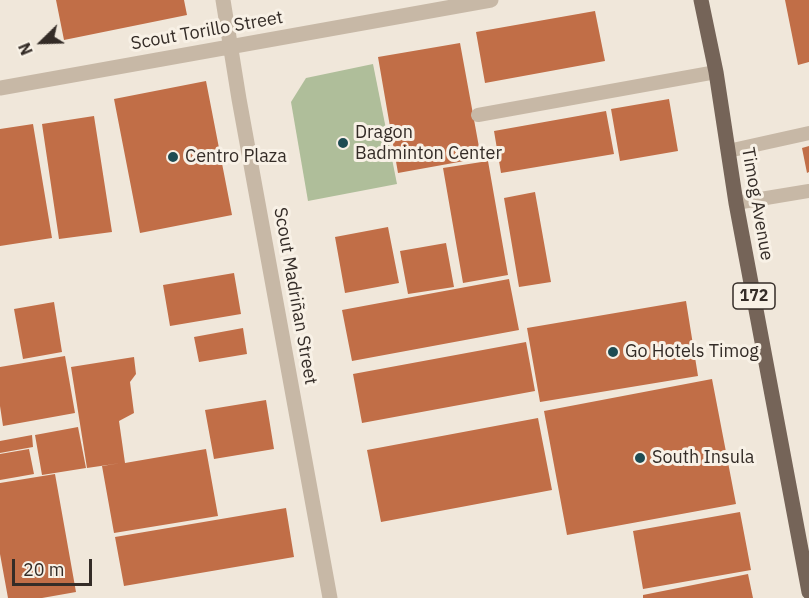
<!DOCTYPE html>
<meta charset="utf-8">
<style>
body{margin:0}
#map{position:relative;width:809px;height:598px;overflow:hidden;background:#f0e7da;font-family:"IBM Plex Sans",sans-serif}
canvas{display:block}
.north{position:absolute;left:12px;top:12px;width:60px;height:60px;-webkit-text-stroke:4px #f8f1e6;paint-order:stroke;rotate:247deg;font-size:16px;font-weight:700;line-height:24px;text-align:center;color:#342c27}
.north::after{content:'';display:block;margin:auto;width:21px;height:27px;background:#342c27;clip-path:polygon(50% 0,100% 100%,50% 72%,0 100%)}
.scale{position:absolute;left:12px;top:559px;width:80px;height:27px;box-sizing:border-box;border:3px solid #342c27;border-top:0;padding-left:8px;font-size:18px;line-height:21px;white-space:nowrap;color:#342c27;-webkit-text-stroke:4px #f8f1e6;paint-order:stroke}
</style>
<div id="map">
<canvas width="809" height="598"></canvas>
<div class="north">N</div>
<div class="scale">20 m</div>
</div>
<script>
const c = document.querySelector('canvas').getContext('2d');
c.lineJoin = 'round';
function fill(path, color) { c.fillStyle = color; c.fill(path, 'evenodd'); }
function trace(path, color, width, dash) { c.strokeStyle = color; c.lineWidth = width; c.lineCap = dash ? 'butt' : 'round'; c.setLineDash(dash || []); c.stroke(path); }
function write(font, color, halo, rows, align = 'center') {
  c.font = font + ' "IBM Plex Sans",sans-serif'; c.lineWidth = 6; c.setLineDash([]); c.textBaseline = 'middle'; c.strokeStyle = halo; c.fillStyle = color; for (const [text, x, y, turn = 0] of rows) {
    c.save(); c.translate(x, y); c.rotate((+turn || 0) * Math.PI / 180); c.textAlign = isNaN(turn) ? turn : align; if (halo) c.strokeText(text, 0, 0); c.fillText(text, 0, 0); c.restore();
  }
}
const green = new Path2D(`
 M373,64L397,184L308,201L291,102L306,78Z`);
const building = new Path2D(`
 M56,0H184L187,15L64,40Z
 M785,0H809V62L798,65Z
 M595,11L605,61L485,83L476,32Z
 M460,43L481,158L398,173L378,57Z
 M206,81L232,215L140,233L114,99Z
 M669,99L678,151L620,161L611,109Z
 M606,111L614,154L501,173L494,131Z
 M94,116L112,232L59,239L42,124Z
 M33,124L52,238L0,246V129Z
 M809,146V172L807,173L802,148Z
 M488,161L508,275L463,283L443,168Z
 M535,192L551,282L519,287L504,198Z
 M388,227L399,283L345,293L335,237Z
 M446,243L454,287L408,294L400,251Z
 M234,273L241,314L170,326L163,285Z
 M509,279L519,330L352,361L342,310Z
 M686,301L698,376L540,402L527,328Z
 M54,302L62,352L23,359L14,309Z
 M243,328L247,354L199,362L194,337Z
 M526,342L535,391L362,423L353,374Z
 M65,356L75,413L3,426L0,406V367Z
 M134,357L136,374L130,382L134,413L119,421L125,463L206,449L218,516L114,533L102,466L121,463L87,468L71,367Z
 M712,379L736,504L567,535L544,411Z
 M266,400L274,449L214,459L205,410Z
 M538,418L552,490L381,522L367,450Z
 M78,427L86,468L42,475L35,435Z
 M32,435L33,447L0,453V441Z
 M29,449L34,474L0,480V454Z
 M55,474L76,592L42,598H8L0,554V483Z
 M286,508L294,557L124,586L115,537Z
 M740,512L751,570L643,589L633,531Z
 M748,574L753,598H643V595Z`);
const service = new Path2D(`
 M478,115L716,72
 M728,151L809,133
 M736,203L809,191`);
const minor = new Path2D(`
 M223,0L239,99L330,598
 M0,88L491,0`);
const primary = new Path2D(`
 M701,0L716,72L736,203L809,592`);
const markers = [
 [343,143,6,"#1e4c53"],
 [173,157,6,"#1e4c53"],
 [613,352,6,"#1e4c53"],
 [640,458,6,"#1e4c53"]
];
const shields = [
 [754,296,42]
];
const shieldNames = [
 ["172",754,296]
];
const streetNames = [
 ["Scout Torillo Street",207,31,-10],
 ["Timog Avenue",757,204,80],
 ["Scout Madriñan Street",295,296,80]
];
const poiNames = [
 ["Dragon",355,133],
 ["Badminton Center",355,154],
 ["Centro Plaza",185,157],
 ["Go Hotels Timog",625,352],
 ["South Insula",652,458]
];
fill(green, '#afbe9a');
fill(building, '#c16e47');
trace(service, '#c7b8a6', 14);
trace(minor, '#c7b8a6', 15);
trace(primary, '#756458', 15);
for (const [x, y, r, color] of markers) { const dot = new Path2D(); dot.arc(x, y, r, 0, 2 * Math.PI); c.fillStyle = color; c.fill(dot); trace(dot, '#f8f1e6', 2); }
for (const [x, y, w] of shields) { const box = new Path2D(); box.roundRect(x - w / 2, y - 13, w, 26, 4.5); c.fillStyle = '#f8f1e6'; c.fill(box); trace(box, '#342c27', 1.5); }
write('bold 16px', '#342c27', null, shieldNames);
write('18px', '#342c27', '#f8f1e6', streetNames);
write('18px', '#342c27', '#f8f1e6', poiNames, 'left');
</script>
